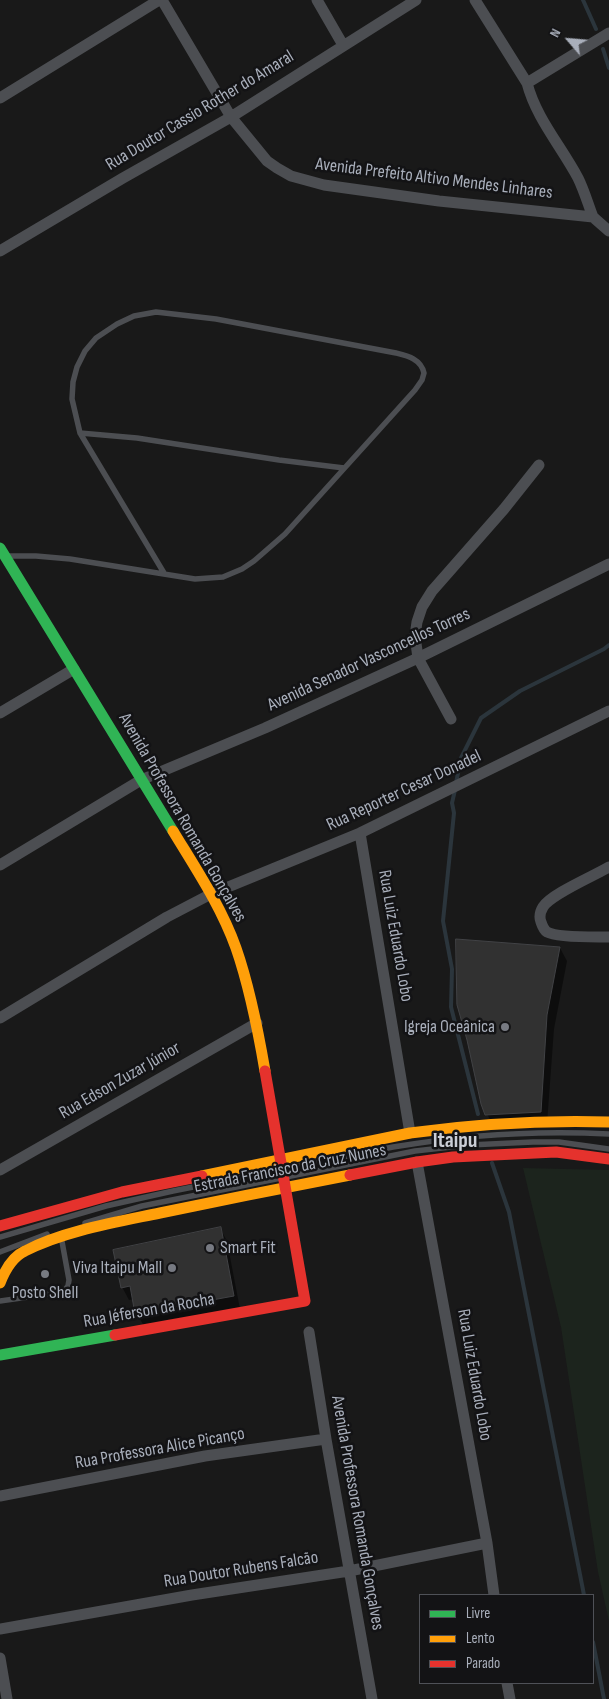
<!DOCTYPE html>
<meta charset="utf-8">
<style>
body{margin:0}
#map{position:relative;width:609px;height:1699px;overflow:hidden;background:#191919;font-family:"Sofia Sans Condensed",sans-serif}
canvas{display:block}
.legend{position:absolute;left:419px;top:1594px;width:175px;height:90px;box-sizing:border-box;background:#131315;border:1px solid #4f5157;margin:0;padding:6px 9px;list-style:none;font-size:15px;color:#a9afbb}
.legend li{display:flex;align-items:center;gap:10px;height:25px}
.legend b{width:25px;border:1px solid #4f5157}
.north{position:absolute;left:544px;top:15px;width:50px;height:50px;-webkit-text-stroke:4px #131315;paint-order:stroke;rotate:297deg;font-size:14px;font-weight:700;line-height:20px;text-align:center;color:#a9afbb}
.north::after{content:'';display:block;margin:auto;width:18px;height:22px;background:#a9afbb;clip-path:polygon(50% 0,100% 100%,50% 72%,0 100%)}
</style>
<div id="map">
<canvas width="609" height="1699"></canvas>
<ul class="legend">
<li><b style="height:6px;background:#30b455"></b>Livre</li>
<li><b style="height:6px;background:#ff9f0a"></b>Lento</li>
<li><b style="height:6px;background:#e5322d"></b>Parado</li>
</ul>
<div class="north">N</div>
</div>
<script>
const c = document.querySelector('canvas').getContext('2d');
c.lineJoin = 'round';
function fill(path, color) { c.fillStyle = color; c.fill(path, 'evenodd'); }
function trace(path, color, width, dash) { c.strokeStyle = color; c.lineWidth = width; c.lineCap = dash ? 'butt' : 'round'; c.setLineDash(dash || []); c.stroke(path); }
function write(font, color, halo, rows, align = 'center') {
  c.font = font + ' "Sofia Sans Condensed",sans-serif'; c.lineWidth = 5; c.setLineDash([]); c.textBaseline = 'middle'; c.strokeStyle = halo; c.fillStyle = color; for (const [text, x, y, turn = 0] of rows) {
    c.save(); c.translate(x, y); c.rotate((+turn || 0) * Math.PI / 180); c.textAlign = isNaN(turn) ? turn : align; if (halo) c.strokeText(text, 0, 0); c.fillText(text, 0, 0); c.restore();
  }
}
const green = new Path2D(`
 M523,1168L609,1170V1621L598,1572L561,1327Z`);
const shadow = new Path2D(`
 M560,948L567,961L554,1029L547,1124L494,1127L487,1114Z
 M220,1228L227,1241L240,1309L144,1326L137,1314L134,1299L129,1300L122,1287Z`);
const stream = new Path2D(`
 M583,0L596,29
 M603,49L609,68
 M456,783L461,758L481,718L520,691L604,649L609,645
 M455,790L452,803L454,813L443,921L452,969L451,1007L478,1114
 M492,1163L509,1212L584,1595
 M593,1642L604,1699`);
const building = new Path2D(`
 M456,939L560,947L547,1015L541,1112L485,1115L481,1104L467,1040L457,1005Z
 M221,1227L234,1296L135,1314L130,1286L121,1288L113,1250Z`);
const lane = new Path2D(`
 M80,433L137,438L279,460L344,468
 M7,556H36L70,559L195,579L223,577L242,569L254,561L285,534L415,390L422,380L424,373C421,359 408,356 396,353L216,319L156,312L134,316L117,324L96,338L85,351L77,367L73,382L72,399L80,433L164,573
 M85,1223L142,1206L415,1151L469,1145L533,1142H559L609,1149
 M0,1237L106,1206L173,1191L393,1147C464,1135 537,1130 609,1134
 M0,1252L47,1234
 M0,1301L63,1292L68,1286L69,1280L61,1236`);
const street = new Path2D(`
 M162,0L231,117L267,161L277,168L291,176L324,185L439,201L593,217L609,231
 M317,0L343,45
 M475,0L527,83C536,118 561,146 578,178C584,190 588,204 593,217
 M527,83L609,33
 M0,98L159,0
 M0,251L123,178L231,117L416,0
 M0,713L74,669
 M451,719L418,658L415,636L417,622L422,607L432,591L504,509L539,465
 M360,833L410,1133
 M0,865L141,780L265,728L418,658L609,564
 M609,867C594,876 551,894 543,907C540,912 539,917 541,922C542,925 544,930 547,932C558,938 595,937 609,937
 M0,1018L167,917L211,894L360,833L609,711
 M417,1162L487,1543L494,1595
 M0,1170L257,1023
 M309,1332L326,1439L372,1699
 M0,1496L205,1456L326,1439
 M0,1629L192,1595L349,1571L487,1543
 M0,1658L7,1699
 M507,1683L510,1699`);
const fast = new Path2D(`
 M0,548L173,831
 M0,1355L115,1335`);
const slow = new Path2D(`
 M173,831C196,869 221,906 236,948C250,988 258,1030 265,1071
 M202,1176L410,1133C476,1124 542,1120 609,1122
 M0,1283C5,1270 12,1257 25,1251C63,1231 117,1222 160,1213C223,1200 287,1187 350,1175`);
const jam = new Path2D(`
 M350,1175L417,1162L453,1157L556,1152L609,1159
 M0,1226L122,1192L202,1176
 M115,1335L305,1301L265,1071`);
const markers = [
 [505,1027,5,"#777a82"],
 [210,1248,5,"#777a82"],
 [172,1268,5,"#777a82"],
 [45,1274,5,"#777a82"]
];
const streetNames = [
 ["Rua Doutor Cassio Rother do Amaral",200,111,-31],
 ["Avenida Prefeito Altivo Mendes Linhares",434,179,7],
 ["Avenida Senador Vasconcellos Torres",369,660,-25],
 ["Rua Reporter Cesar Donadel",404,791,-25],
 ["Avenida Professora Romanda Gonçalves",182,818,60],
 ["Rua Luiz Eduardo Lobo",395,936,80],
 ["Rua Edson Zuzar Júnior",120,1081,-30],
 ["Estrada Francisco da Cruz Nunes",290,1169,-11],
 ["Rua Jéferson da Rocha",149,1311,-10],
 ["Rua Luiz Eduardo Lobo",474,1375,80],
 ["Rua Professora Alice Picanço",160,1449,-10],
 ["Avenida Professora Romanda Gonçalves",357,1513,80],
 ["Rua Doutor Rubens Falcão",241,1570,-9]
];
const poiNames = [
 ["Igreja Oceânica",495,1027],
 ["Smart Fit",220,1248,"left"],
 ["Viva Itaipu Mall",162,1268],
 ["Posto Shell",45,1293,"center"]
];
const districtNames = [
 ["Itaipu",455,1141]
];
fill(green, '#1c241d');
fill(shadow, '#0007');
trace(stream, '#2b353c', 4);
fill(building, '#313131');
trace(building, '#414245', 1);
trace(lane, '#4c4e52', 5.5);
trace(street, '#4c4e52', 11);
trace(fast, '#30b455', 11);
trace(slow, '#ff9f0a', 11);
trace(jam, '#e5322d', 11);
for (const [x, y, r, color] of markers) { const dot = new Path2D(); dot.arc(x, y, r, 0, 2 * Math.PI); c.fillStyle = color; c.fill(dot); trace(dot, '#131315', 2); }
write('18px', '#a9afbb', '#131315', streetNames);
write('18px', '#a9afbb', '#131315', poiNames, 'right');
write('bold 22px', '#cbced6', '#131315', districtNames);
</script>
